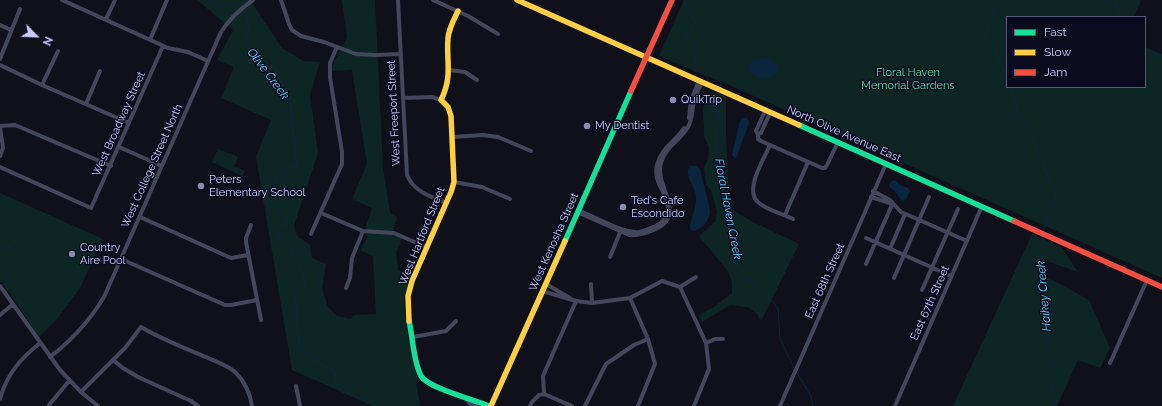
<!DOCTYPE html>
<style>
body{margin:0}
#map{position:relative;width:1162px;height:406px;overflow:hidden;background:#10101b;font-family:Raleway,sans-serif}
canvas{display:block}
.legend{position:absolute;left:1006px;top:16px;width:140px;height:72px;box-sizing:border-box;background:#0c0c1f;border:1px solid #585a79;margin:0;padding:5px 7px;list-style:none;font-size:12px;color:#caceff}
.legend li{display:flex;align-items:center;gap:8px;height:20px}
.legend b{width:20px;border:1px solid #585a79}
.north{position:absolute;left:16px;top:16px;width:40px;height:40px;-webkit-text-stroke:3px #0c0c1f;paint-order:stroke;rotate:114deg;font-size:11px;font-weight:700;line-height:16px;text-align:center;color:#caceff}
.north::after{content:'';display:block;margin:auto;width:14px;height:18px;background:#caceff;clip-path:polygon(50% 0,100% 100%,50% 72%,0 100%)}
</style>
<div id="map">
<canvas width="1162" height="406"></canvas>
<ul class="legend">
<li><b style="height:5px;background:#16e098"></b>Fast</li>
<li><b style="height:5px;background:#ffcf43"></b>Slow</li>
<li><b style="height:5px;background:#f24e42"></b>Jam</li>
</ul>
<div class="north">N</div>
</div>
<script>
const c = document.querySelector('canvas').getContext('2d');
c.lineJoin = 'round';
function fill(path, color) { c.fillStyle = color; c.fill(path, 'evenodd'); }
function trace(path, color, width, dash) { c.strokeStyle = color; c.lineWidth = width; c.lineCap = dash ? 'butt' : 'round'; c.setLineDash(dash || []); c.stroke(path); }
function write(font, color, halo, rows, align = 'center') {
  c.font = font + ' Raleway,sans-serif'; c.lineWidth = 3; c.setLineDash([]); c.textBaseline = 'middle'; c.strokeStyle = halo; c.fillStyle = color; for (const [text, x, y, turn = 0] of rows) {
    c.save(); c.translate(x, y); c.rotate((+turn || 0) * Math.PI / 180); c.textAlign = isNaN(turn) ? turn : align; if (halo) c.strokeText(text, 0, 0); c.fillText(text, 0, 0); c.restore();
  }
}
const green = new Path2D(`
 M197,0H250L282,48L303,61L320,62L310,95L318,153L294,225L297,236L310,245L312,258L326,264L322,289L328,307L337,316L351,319L353,315L376,314L373,256L360,250L367,238L366,226L372,208L352,199L367,164L352,70L333,71L332,70L334,62L347,38L342,0H375L383,169L390,213L397,217L392,234L402,238L396,252L398,270L412,275C410,281 407,287 405,293C401,307 412,365 418,379L416,383L420,405L422,406H373L292,370L256,157L271,120L221,98L234,67L217,60L233,30Z
 M684,0H1141L1134,17H1007V87H1145V48L1162,55V278L729,85L659,56Z
 M715,92L726,97V132L729,208L751,221L799,244L761,321L757,314L748,307L730,305L702,322L699,315L714,307L732,293V282L727,270L699,236L715,222L717,212L711,190L707,186L705,180L704,167L708,159L709,147L704,137V125L703,115L704,104L707,99L712,97Z
 M218,149L238,157L234,166L245,171L242,176L212,162Z
 M0,193L103,239L80,288L57,319L39,337L9,292L0,281Z
 M1032,234L1062,248L1078,272L1041,259L1042,274L1089,300L1110,348L1100,368L1078,360L1057,406H953Z`);
const water = new Path2D(`
 M763,58L772,61L779,69L775,75L763,80L751,73L748,67L751,61Z
 M742,118H747L749,123L737,156L735,158L732,155L739,124Z
 M691,166H697L700,169L709,206L710,214L706,223L703,226L695,231L691,230L690,227C691,216 697,207 696,196C695,186 686,179 688,169Z
 M895,180L900,185L908,188L910,191L906,199L904,201L901,200L894,190L890,188L889,185L892,181Z`);
const stream = new Path2D(`
 M209,0L216,4H236L238,5
 M684,0V2L695,23L691,34L686,35L687,38L696,45V60L694,64V71L700,72L707,77L709,81L712,82L719,81L721,83V87
 M973,0L990,6L995,13L990,25L986,31V39L994,48L1007,78
 M1109,0L1116,3L1121,17
 M243,12L246,16L249,32L244,42L290,101L297,166L290,168L286,173L278,176L273,185L266,188L267,197C274,201 275,208 280,213C283,216 286,217 287,221L285,225L279,228L278,236L293,250V255L290,256L299,266L303,273L305,285L295,294L299,345L315,361L335,371L336,384
 M1145,48L1162,55
 M1010,87L1017,109L1032,136L1049,179L1056,192L1055,201L1043,231
 M719,93L718,102L711,106V109L719,110L717,127V166L736,262L742,271L759,290L770,298L778,309L780,339L794,368
 M1041,236L1050,247L1046,254H1041L1054,406
 M16,241L22,233
 M0,250L7,248L14,242
 M797,373L811,396L813,406
 M337,387L342,391L378,406`);
const street = new Path2D(`
 M62,0L168,48L188,52L208,61
 M281,0L289,24L292,30L301,36L324,42L356,54L375,55L400,54
 M398,0L407,175C414,192 430,196 446,203
 M433,0L468,16L498,34
 M106,19L115,0
 M0,25L11,30
 M150,40L167,0
 M0,59L20,9
 M0,65L42,85L129,123
 M449,70L465,72L477,80
 M42,85L58,51
 M403,98L432,97L441,100
 M86,104L100,71
 M765,111L756,131L758,134L761,133L770,113
 M689,118L691,100L699,81
 M0,126L15,125L111,166
 M0,127L3,148L0,156
 M758,134V139L761,141L822,168H825L827,165L838,142
 M452,137L483,135L498,137L531,151
 M770,145C764,159 743,191 759,203C767,210 783,214 793,219
 M119,147L162,166
 M0,167L91,208L163,46
 M454,182L482,187L510,199
 M873,191L890,200L901,212L967,241
 M871,197L893,204
 M578,210C593,216 624,234 639,232C645,231 651,228 656,226C664,222 669,214 668,206C666,191 653,183 657,165C661,148 676,141 684,128
 M577,212L629,235C639,236 647,233 656,229C688,213 654,187 661,163C665,147 680,141 688,127C693,118 692,109 694,100C696,94 699,88 702,83
 M321,213L363,231L394,233L426,247
 M785,215L808,162
 M140,217L231,258L248,255
 M251,225L246,238V242L261,320
 M311,234L342,164V152L330,77V63L337,47
 M866,238L951,276
 M890,249L905,214
 M610,257L621,230
 M121,259L225,305H231L257,300
 M866,264L891,207L893,204
 M894,278L929,197
 M546,284L570,298
 M591,284L592,303
 M0,286L60,370L81,392L98,406
 M680,287L696,277
 M346,288L350,278L352,258L363,231
 M922,290L958,209
 M542,291L576,301L592,303L630,298L662,281L680,287L706,343L709,369L694,406
 M630,298L648,339L655,364L638,406
 M0,315L13,304
 M413,337L446,331L456,321
 M706,343L715,339H723
 M50,357C71,341 90,320 104,297L221,32C230,18 240,9 253,0
 M113,360L123,368L138,377L191,401L198,406
 M1110,363L1147,280
 M296,386L300,406
 M81,392L125,348L141,327C161,339 184,348 206,357C216,362 228,365 236,373C246,383 250,393 252,406
 M544,394L572,406
 M465,398L470,404L476,406
 M0,399C7,374 20,359 40,343
 M49,405L69,381
 M530,406L532,402L539,395L544,394L543,376L576,301
 M585,406L606,364L634,345L648,339
 M780,406L886,164
 M895,406L982,206`);
const fast = new Path2D(`
 M799,125L1014,221
 M565,241L631,91
 M409,321C413,338 413,360 421,376C428,388 475,400 489,406`);
const slow = new Path2D(`
 M517,0L799,125
 M409,321L408,296L412,281L451,192L454,182L451,116L448,107L441,100C453,76 446,62 448,38C449,28 454,19 458,11
 M491,406L565,241`);
const jam = new Path2D(`
 M631,91L672,0
 M1014,221L1162,287`);
const markers = [
 [673,100,4,"#898caf"],
 [587,126,4,"#898caf"],
 [201,186,4,"#898caf"],
 [623,207,4,"#898caf"],
 [72,254,4,"#898caf"]
];
const parkNames = [
 ["Floral Haven",908,73],
 ["Memorial Gardens",908,86]
];
const poiNames = [
 ["QuikTrip",681,100],
 ["My Dentist",595,126],
 ["Peters",209,180],
 ["Elementary School",209,193],
 ["Ted's Cafe",631,201],
 ["Escondido",631,214],
 ["Country",80,248],
 ["Aire Pool",80,261]
];
const streetNames = [
 ["West Freeport Street",394,113,-93],
 ["West Broadway Street",119,124,-66],
 ["North Olive Avenue East",844,134,24],
 ["West College Street North",152,166,-66],
 ["West Hartford Street",422,236,-68],
 ["West Kenosha Street",554,242,-66],
 ["East 68th Street",825,281,-66],
 ["East 67th Street",930,303,-66]
];
const waterNames = [
 ["Olive Creek",268,74,53],
 ["Floral Haven Creek",728,209,79],
 ["Haikey Creek",1044,296,-95]
];
fill(green, '#0e2623');
fill(water, '#0a263e');
trace(stream, '#0a263e', 1);
trace(street, '#44475c', 4);
trace(fast, '#16e098', 5.5);
trace(slow, '#ffcf43', 5.5);
trace(jam, '#f24e42', 5.5);
for (const [x, y, r, color] of markers) { const dot = new Path2D(); dot.arc(x, y, r, 0, 2 * Math.PI); c.fillStyle = color; c.fill(dot); trace(dot, '#0c0c1f', 1.5); }
write('11px', '#52e3a3', '#0c0c1f', parkNames);
write('11px', '#caceff', '#0c0c1f', poiNames, 'left');
write('11px', '#caceff', '#0c0c1f', streetNames);
write('italic 12px', '#58d1ff', '#0c0c1f', waterNames);
</script>
